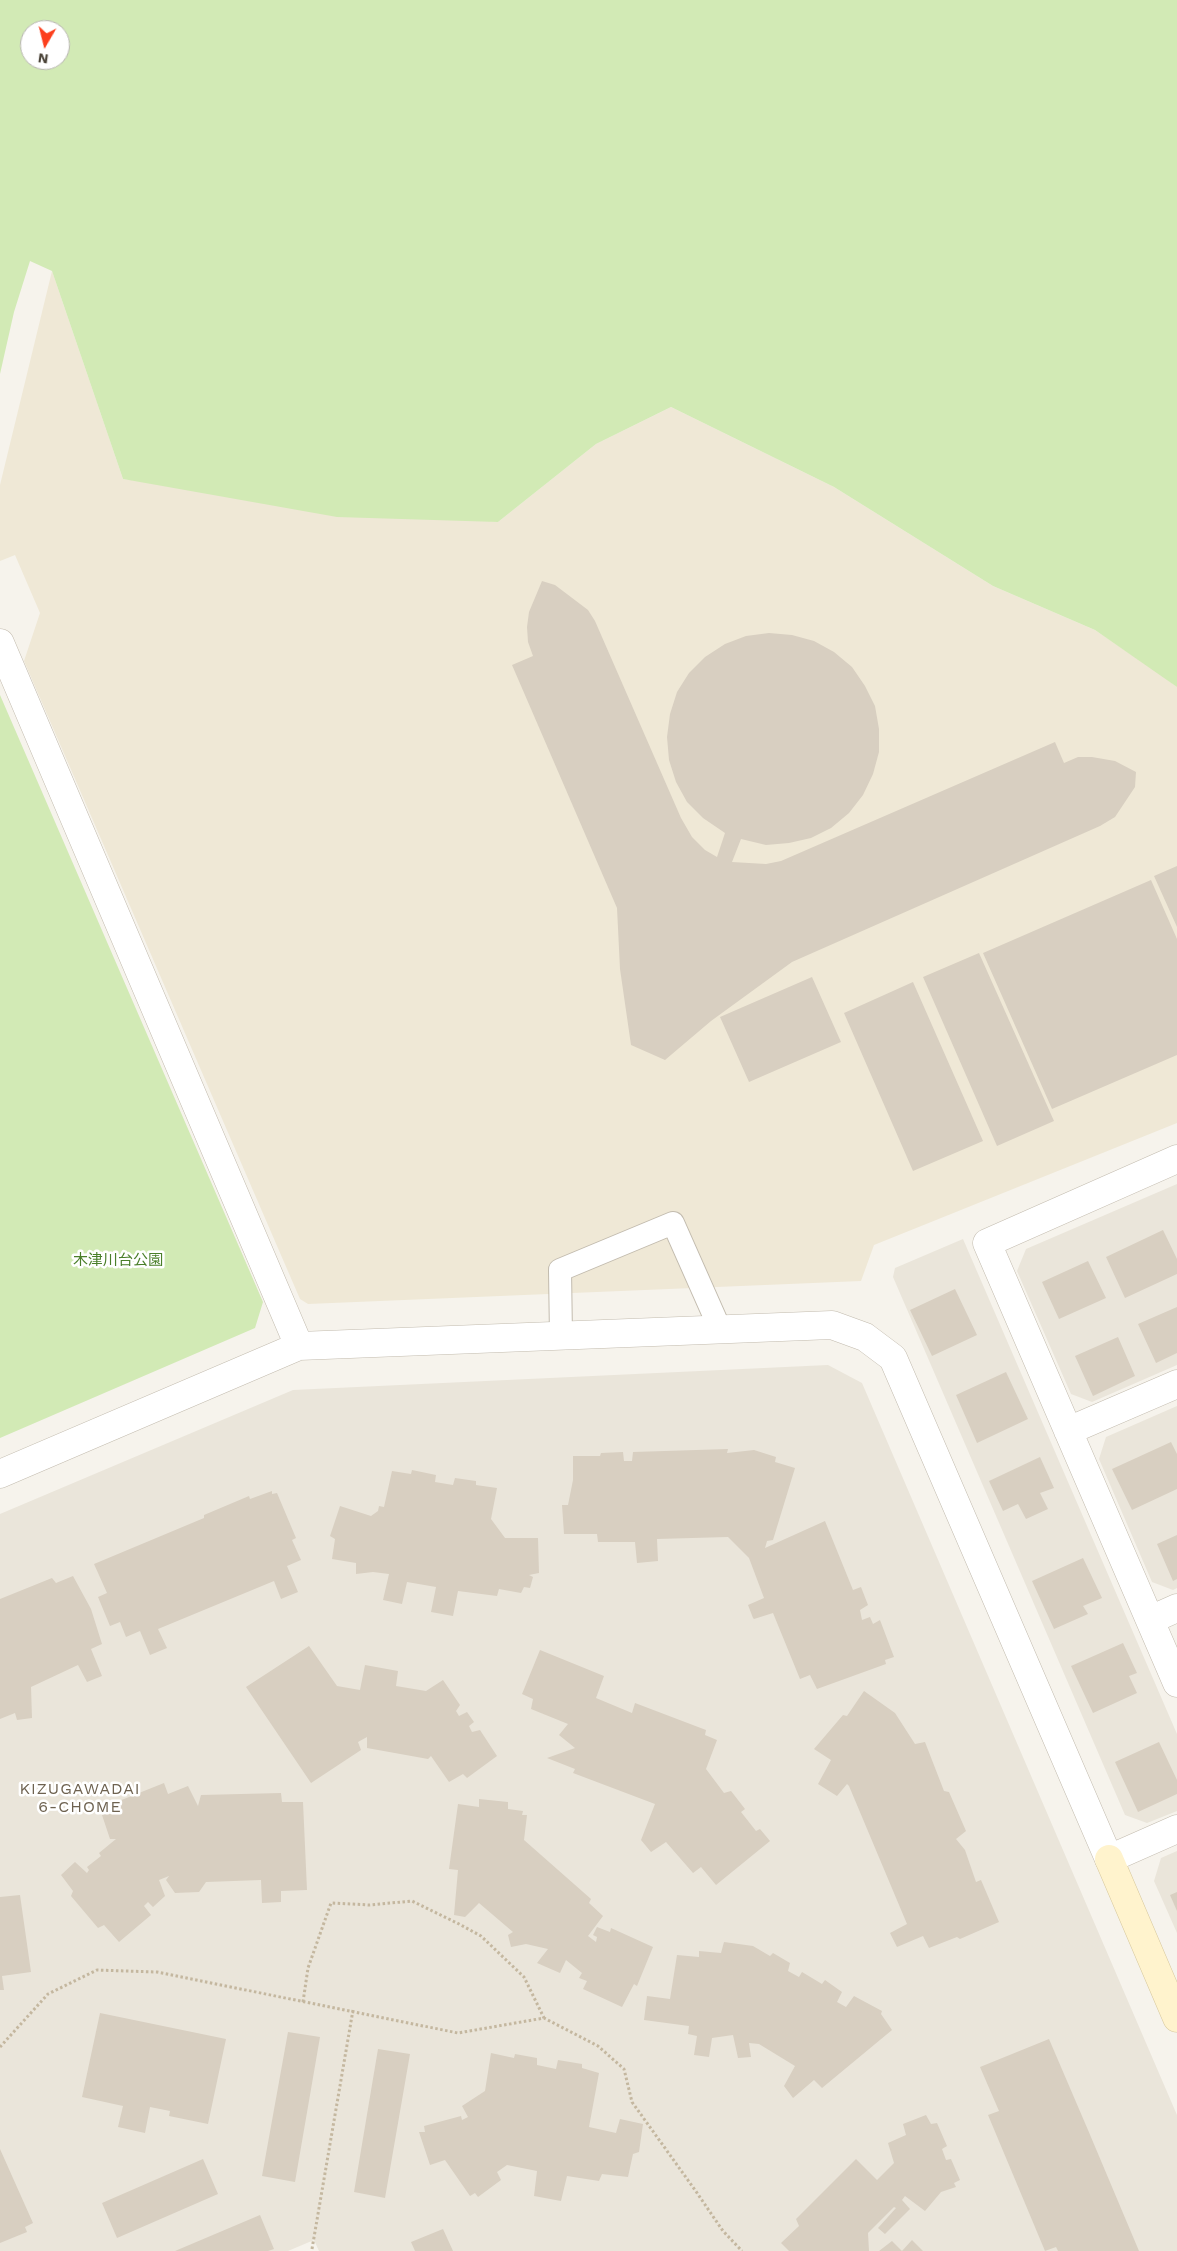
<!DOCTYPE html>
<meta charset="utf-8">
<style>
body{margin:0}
#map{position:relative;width:1177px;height:2251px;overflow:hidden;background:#f6f3ec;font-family:"Work Sans",sans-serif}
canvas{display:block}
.north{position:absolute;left:20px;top:20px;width:50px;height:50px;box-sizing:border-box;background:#fff;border:1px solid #b7b4b0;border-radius:50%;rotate:188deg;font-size:14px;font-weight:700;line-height:20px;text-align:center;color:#4b4439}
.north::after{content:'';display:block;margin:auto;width:18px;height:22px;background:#fc3f1d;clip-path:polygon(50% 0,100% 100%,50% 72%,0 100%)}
</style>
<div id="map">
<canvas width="1177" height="2251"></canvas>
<div class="north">N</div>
</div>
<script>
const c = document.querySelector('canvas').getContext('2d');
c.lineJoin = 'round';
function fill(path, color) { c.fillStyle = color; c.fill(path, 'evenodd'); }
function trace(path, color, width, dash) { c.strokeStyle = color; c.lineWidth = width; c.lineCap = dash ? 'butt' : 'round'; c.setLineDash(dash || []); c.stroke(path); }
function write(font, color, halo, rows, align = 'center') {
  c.font = font + ' "Work Sans","Noto Sans JP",sans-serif'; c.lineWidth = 5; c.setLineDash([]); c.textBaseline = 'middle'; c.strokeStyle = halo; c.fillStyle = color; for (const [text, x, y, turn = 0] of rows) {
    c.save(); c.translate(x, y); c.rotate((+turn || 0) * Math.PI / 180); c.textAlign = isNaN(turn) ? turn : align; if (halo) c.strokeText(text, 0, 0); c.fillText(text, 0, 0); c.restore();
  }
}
const residential = new Path2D(`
 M1177,1184V1365L1092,1402L1071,1394L1017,1271L1026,1249Z
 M963,1239L1177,1734V1811L1147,1823L1125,1815L893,1277L895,1268Z
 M828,1365L862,1383L1177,2115V2251H319L314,2240L288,2251H0V1514L293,1390Z
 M1177,1406V1588L1173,1590L1152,1582L1099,1459L1106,1437Z
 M1177,1851V1933L1154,1881L1161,1858Z`);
const education = new Path2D(`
 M52,271L123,479L498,522L596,444L671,407L834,487L993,586L1095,630L1163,676L1177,687V1123L874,1245L861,1281L308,1304L300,1299L24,661L40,613L15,555L0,561V485Z`);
const green = new Path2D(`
 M0,0H1177V687L1095,630L993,586L834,487L671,407L596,444L498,522L337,517L123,479L52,271L30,261L14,312L0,374ZM30,30H60V60H30Z
 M0,695L263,1302L255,1328L0,1438Z`);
const building = new Path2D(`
 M542,581L555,585L588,610L595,621L681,818L692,837L705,850L717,857L725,833L703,818L687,802L676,782L669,760L667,737L670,714L677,692L689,673L705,657L725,644L746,636L769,633L792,635L814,641L834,652L852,667L865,686L875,706L879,729V752L873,774L863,795L849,813L831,828L811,838L789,843L766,845L741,839L732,862L766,864L781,861L1055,742L1064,763L1078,757H1092L1115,761L1136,772L1135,787L1115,817L1100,826L792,962L711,1021L665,1060L631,1045L620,969L617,908L512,665L533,656L528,642L527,627L529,612Z
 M1177,866V927L1154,876Z
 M1151,880L1177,939V1055L1052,1109L983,953Z
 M979,953L1054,1121L997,1146L923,977Z
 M812,977L841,1042L749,1082L720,1017Z
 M913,982L983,1141L913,1171L844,1013Z
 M1163,1230L1177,1259V1274L1125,1298L1106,1257Z
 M1088,1261L1106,1298L1059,1319L1042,1282Z
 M955,1289L977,1335L932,1356L910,1310Z
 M1177,1307V1353L1156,1363L1138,1324Z
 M1118,1337L1135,1376L1093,1396L1075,1356Z
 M1006,1372L1028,1419L977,1443L956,1395Z
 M1171,1442L1177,1454V1489L1132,1510L1112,1469Z
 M728,1449L727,1453L754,1450L776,1457L775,1462L795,1468L773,1540L767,1541L765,1548L825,1521L853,1590L861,1587L868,1605L860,1610L862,1620L870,1617L873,1624L880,1620L894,1657L885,1660L886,1664L817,1689L810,1675L800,1679L773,1613L754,1619L753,1618L748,1605L764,1598L749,1558L728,1537L657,1539L658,1561L637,1563L635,1542H598L597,1534H564L562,1505H568L573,1480V1456H600L601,1453L623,1452L624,1461H632L633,1452Z
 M1040,1457L1054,1488L1040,1493L1048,1509L1026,1519L1018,1504L1003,1511L989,1481Z
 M412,1470L436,1475L435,1482L453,1485L455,1478L476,1481V1485L497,1488L491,1519L505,1538H538L539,1573L529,1575L533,1577L530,1588L524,1587L521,1593L499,1589L497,1596L458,1591L453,1616L431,1612L436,1587L407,1582L402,1604L383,1600L389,1574L373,1572L356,1574V1563L332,1559L335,1539L330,1536L340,1506L371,1516L378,1511L379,1506L384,1507L392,1471L411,1474Z
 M272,1491V1494L277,1493L296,1538L292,1540L301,1560L287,1566L298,1592L281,1599L274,1581L158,1629L167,1648L150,1655L140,1631L126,1637L120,1622L110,1626L98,1597L107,1593L94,1564L204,1518V1515L249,1496L250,1499Z
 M1177,1535V1579L1173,1581L1157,1544Z
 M1083,1558L1102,1598L1083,1606L1088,1614L1054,1629L1032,1581Z
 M73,1576L91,1609L102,1644L91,1649L102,1676L87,1682L78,1665L31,1687L32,1718L17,1720L15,1713L0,1719V1599L52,1578L56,1583Z
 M1123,1643L1137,1673L1129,1676L1137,1693L1093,1713L1071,1666Z
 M309,1646L337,1686L360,1690L365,1665L398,1671L396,1686L426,1691L443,1680L460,1705L456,1711L459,1716L467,1712L474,1722L469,1726L472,1732L480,1730L497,1756L467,1778L463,1774L449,1782L431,1756L428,1759L367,1748V1737L358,1742L361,1750L311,1783L246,1687Z
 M540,1650L604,1676L596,1698L632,1713L635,1703L706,1730L705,1735L717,1740L706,1769L724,1793L731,1791L745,1809L741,1812L756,1831L760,1829L770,1841L716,1885L701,1867L693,1873L666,1842L651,1852L641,1840L655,1804L573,1773L575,1769L547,1758L575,1748L559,1735L568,1724L531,1709L533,1699L522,1694Z
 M864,1691L895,1713L915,1744L925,1742L944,1791L949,1792L966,1831L956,1839L965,1850L976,1882L981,1880L999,1922L960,1939L957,1937L929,1948L923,1936L897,1947L890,1933L907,1924L849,1786L847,1784L837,1796L818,1784L831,1760L814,1749L843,1715L847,1716Z
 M1159,1742L1177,1780V1794L1138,1812L1115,1762Z
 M164,1783L168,1794L188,1786L198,1806L201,1795L281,1793L282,1802H303L307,1890L281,1891V1902L262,1903L261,1880L206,1882L199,1892L175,1893L166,1880L169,1876L159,1880L165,1896L153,1907L148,1902L144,1906L151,1915L119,1942L104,1925L98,1928L71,1896L73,1891L61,1875L75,1862L87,1873L89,1870L87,1867L101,1856L99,1853L116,1839H110L102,1815L120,1807L119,1801Z
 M479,1799L508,1802V1809L523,1811L522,1815H527L524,1840L591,1899L589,1903L603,1916L588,1936L596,1942L597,1937L593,1935L597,1927L610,1932L611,1928L653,1947L637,1986L634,1984L622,2007L583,1989L587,1981L579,1978L582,1973L566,1960L560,1973L537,1963L548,1949L526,1944L511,1947L508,1935L513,1932L479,1903L465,1917L454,1915L458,1870L449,1869L458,1804L479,1807Z
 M1177,1892V1911L1170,1895Z
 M20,1895L31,1972L2,1976L4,1990H0V1897Z
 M724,1942L753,1946L770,1956L773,1953L790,1963L788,1971L799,1977L802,1972L822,1984L825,1980L842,1992L837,2002L846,2007L854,1996L882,2011L881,2014L892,2030L822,2088L814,2080L793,2098L784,2086L795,2066L759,2044L749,2043L751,2057L738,2058L733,2035L712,2038L709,2057L694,2055L697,2036L688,2034L689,2026L644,2020L647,1996L670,1999L677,1955L699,1957V1951L721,1953Z
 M100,2013L226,2039L208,2124L169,2116L170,2111L150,2107L145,2133L118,2127L123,2106L82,2097Z
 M288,2032L320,2037L295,2182L262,2176Z
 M1049,2039L1088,2130L1139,2251H1058L1056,2247L1045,2251L988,2115L999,2111L980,2067Z
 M378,2049L410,2054L385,2198L354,2192Z
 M491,2053L514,2058L515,2054L537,2058V2065L556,2069L558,2060L582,2064V2068L599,2073L589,2127L616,2133L620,2119L643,2124L639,2152L633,2154L628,2177L602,2174L599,2181L567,2176L561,2201L534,2196L537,2171L507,2165L497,2172L501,2180L478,2197L475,2193L470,2196L445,2160L430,2165L419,2132H425L424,2126L461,2116L462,2120L468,2117L462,2106L485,2091Z
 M926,2115L931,2124L937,2123L947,2146L942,2149L946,2160L951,2159L960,2180L954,2183L956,2187L941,2192L925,2211L905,2196L902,2200L910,2209L885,2234L878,2228L896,2208L894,2207L868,2233L869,2251H789L781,2243L799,2226L796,2219L856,2159L877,2180L894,2163L888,2143L906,2135L903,2124Z
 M0,2149L33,2223L25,2227L27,2232L0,2243Z
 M203,2159L218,2194L117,2238L102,2203Z
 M260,2215L274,2249L268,2251H175Z
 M443,2229L453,2251H415L411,2242Z
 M912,2240L923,2251H879L892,2241L902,2251Z`);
const path = new Path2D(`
 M303,2002L308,1968L331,1903L370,1905L412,1901L459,1924L481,1936L524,1977L544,2018
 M0,2047L48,1994L97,1970L157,1972L458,2033L544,2018L598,2046L624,2069L632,2102L695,2190L723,2231L742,2251
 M312,2249L353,2010`);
const lane = new Path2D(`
 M561,1336L560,1270L673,1223L720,1329`);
const street = new Path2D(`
 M0,643L299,1346
 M1177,1159L987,1243L1177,1683
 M1068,1431L1177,1384
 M0,1474L299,1346L832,1325L865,1337L893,1358L1109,1859L1177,1829
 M1150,1620L1177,1608`);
const secondary = new Path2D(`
 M1109,1859L1177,2018`);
const parkNames = [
 ["木津川台公園",118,1261]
];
const neighbourhoodNames = [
 ["KIZUGAWADAI",80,1789],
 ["6-CHOME",80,1807]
];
fill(residential, '#eae5da');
fill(education, '#efe8d6');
fill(green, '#d2eab5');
fill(building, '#d8cfc1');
trace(lane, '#c2bbae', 24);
trace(street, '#c2bbae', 29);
trace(secondary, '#d6c79b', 29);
trace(path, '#c4b79f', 3, [2.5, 2.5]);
trace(lane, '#fff', 22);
trace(street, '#fff', 28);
trace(secondary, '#fff3cd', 28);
write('15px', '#4a7f2a', '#fff', parkNames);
c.letterSpacing = '1px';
write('16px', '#6e6250', '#fff', neighbourhoodNames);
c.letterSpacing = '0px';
</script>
